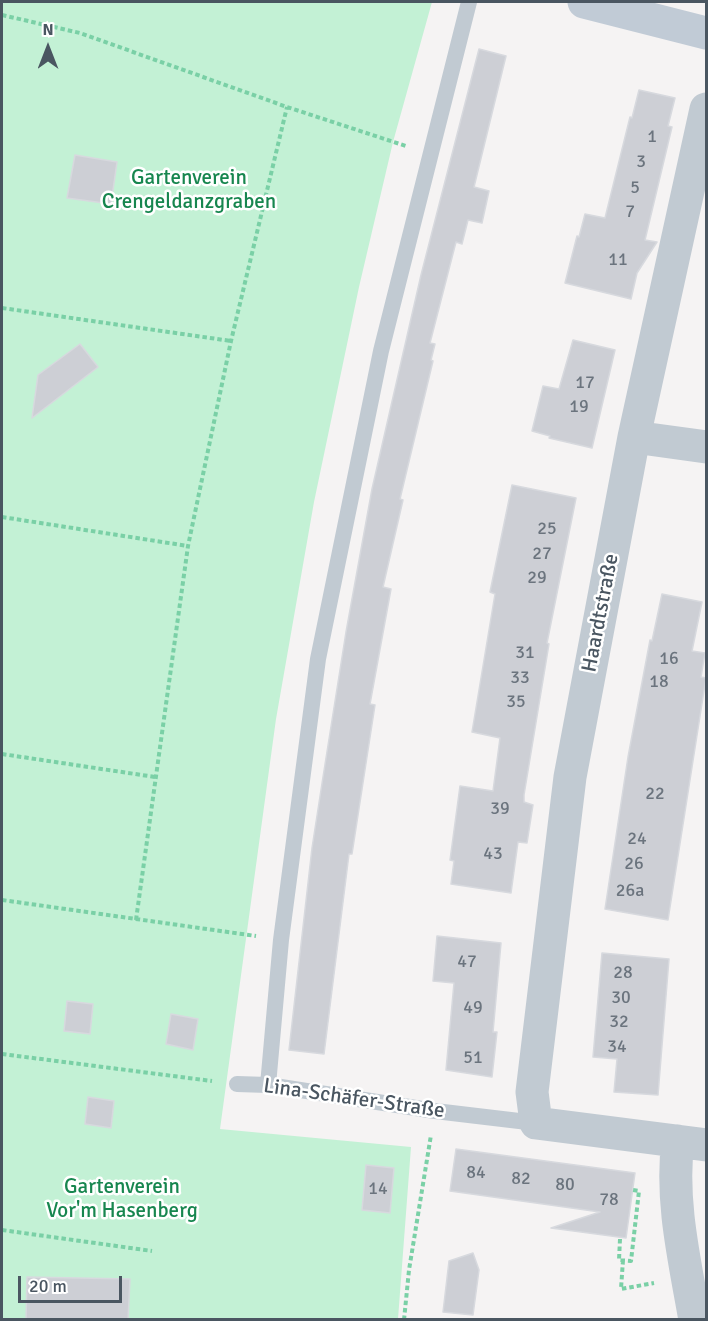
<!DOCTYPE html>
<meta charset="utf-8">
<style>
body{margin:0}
#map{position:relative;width:708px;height:1321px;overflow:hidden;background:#f5f3f3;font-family:Signika,sans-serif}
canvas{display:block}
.frame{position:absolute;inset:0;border:3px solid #4a5661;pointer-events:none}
.north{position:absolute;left:18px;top:18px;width:60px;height:60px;-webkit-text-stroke:4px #fff;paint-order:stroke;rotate:0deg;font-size:16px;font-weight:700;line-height:24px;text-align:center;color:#4a5661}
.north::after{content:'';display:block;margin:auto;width:21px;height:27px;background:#4a5661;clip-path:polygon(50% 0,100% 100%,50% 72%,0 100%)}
.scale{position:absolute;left:18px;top:1276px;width:104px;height:27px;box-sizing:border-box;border:3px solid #4a5661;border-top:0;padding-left:8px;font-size:18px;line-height:21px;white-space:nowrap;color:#4a5661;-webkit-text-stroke:4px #fff;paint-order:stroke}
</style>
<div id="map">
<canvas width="708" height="1321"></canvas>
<div class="frame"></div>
<div class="north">N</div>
<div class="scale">20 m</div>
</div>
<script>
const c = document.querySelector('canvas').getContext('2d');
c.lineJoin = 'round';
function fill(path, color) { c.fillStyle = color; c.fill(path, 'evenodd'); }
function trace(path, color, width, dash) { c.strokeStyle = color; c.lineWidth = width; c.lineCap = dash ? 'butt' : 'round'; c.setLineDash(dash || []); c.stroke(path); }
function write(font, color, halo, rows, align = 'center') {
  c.font = font + ' Signika,sans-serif'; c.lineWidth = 5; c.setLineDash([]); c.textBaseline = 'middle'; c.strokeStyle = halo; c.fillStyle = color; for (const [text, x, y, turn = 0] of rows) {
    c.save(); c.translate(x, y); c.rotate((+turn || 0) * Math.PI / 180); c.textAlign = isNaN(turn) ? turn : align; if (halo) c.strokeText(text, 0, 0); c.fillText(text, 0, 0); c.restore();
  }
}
const green = new Path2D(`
 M2,2H432L393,142L359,287L314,502L276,719L220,1129L411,1147L398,1319L2,1320Z`);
const building = new Path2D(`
 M479,49L506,56L474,187L489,191L482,223L468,220L462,244L456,242L430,343L435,344L431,360L433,361L400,499L403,500L383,587L391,589L370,704L375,705L352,854H349L324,1054L289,1050L312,848L323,777L346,632L372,489L421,275Z
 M639,90L675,98L668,126L672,127L645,240L657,242L637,273L631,299L565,283L577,236L579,237L585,214L605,218L630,117L632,118Z
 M75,155L117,162L111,204L67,198Z
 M573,340L615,350L592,448L549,438L550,436L532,431L543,386L559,389Z
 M80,344L98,367L32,418L38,375Z
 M512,485L576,498L547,643L549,644L524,795V802L533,805L527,843L518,842L511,893L451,884L454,861L450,860L460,786L493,791L500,738L472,732L495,594L490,592Z
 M662,594L702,602L692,651L705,653L701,677L706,678L668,920L605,909L628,757L650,640L652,641Z
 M437,936L501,943L493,1032H497L492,1077L446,1070L454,983L433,981Z
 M602,953L669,959L658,1095L614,1092L617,1059L593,1057Z
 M67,1001L93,1004L90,1034L64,1031Z
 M171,1014L198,1019L193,1050L166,1044Z
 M88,1097L114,1101L111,1128L85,1124Z
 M456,1149L635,1173L626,1238L551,1228L600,1212L450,1191Z
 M366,1165L394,1168L390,1213L362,1210Z
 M473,1253L479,1270L473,1315L443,1312L449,1261Z
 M27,1277L130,1279L128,1320H26Z`);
const path = new Path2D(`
 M2,15L80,33L287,107L406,146
 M2,308L231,341
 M2,517L188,546
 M2,754L155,777
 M2,900L256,936
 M136,920L188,546L231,341L287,107
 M2,1054L212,1081
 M2,1230L152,1251
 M620,1239L619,1260L631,1261L639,1191L633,1190
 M623,1260L621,1289L654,1283
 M404,1320L409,1270L431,1135`);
const lane = new Path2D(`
 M237,1084L268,1085L435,1111L536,1123
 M268,1085L281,940L318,659L381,351L469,2`);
const street = new Path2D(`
 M706,109L634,437L570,777L532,1092L536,1123L706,1145
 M634,437L706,447
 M678,1141C670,1200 685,1262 695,1320`);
const secondary = new Path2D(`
 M584,2L706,33`);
const numberNames = [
 ["1",652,137],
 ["3",641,162],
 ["5",635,188],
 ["7",630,212],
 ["11",618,260],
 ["17",585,383],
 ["19",579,407],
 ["25",547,529],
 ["27",542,554],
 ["29",537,578],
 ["31",525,653],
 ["16",669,659],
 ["33",520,678],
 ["18",659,682],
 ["35",516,702],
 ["22",655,794],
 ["39",500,809],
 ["24",637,839],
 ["43",493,854],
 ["26",634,864],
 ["26a",630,891],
 ["47",467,962],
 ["28",623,973],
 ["30",621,998],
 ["49",473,1008],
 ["32",619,1022],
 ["34",617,1047],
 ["51",473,1058],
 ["84",476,1173],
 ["82",521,1179],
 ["80",565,1185],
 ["14",378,1189],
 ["78",609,1200]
];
const parkNames = [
 ["Gartenverein",189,178],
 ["Crengeldanzgraben",189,202],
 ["Gartenverein",122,1187],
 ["Vor'm Hasenberg",122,1211]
];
const streetNames = [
 ["Haardtstraße",601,613,-79],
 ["Lina-Schäfer-Straße",354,1099,8]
];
fill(green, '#c3f1d5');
fill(building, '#cdcfd5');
trace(building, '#d7d9de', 1.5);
trace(path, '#7ad0a6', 4, [4.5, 3]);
trace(lane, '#c1cad2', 16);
trace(street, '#c1cad2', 33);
trace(secondary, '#c1cbd6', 33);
write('18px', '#6b747e', null, numberNames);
write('21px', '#17864f', '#fff', parkNames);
write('21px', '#4a5661', '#fff', streetNames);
</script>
